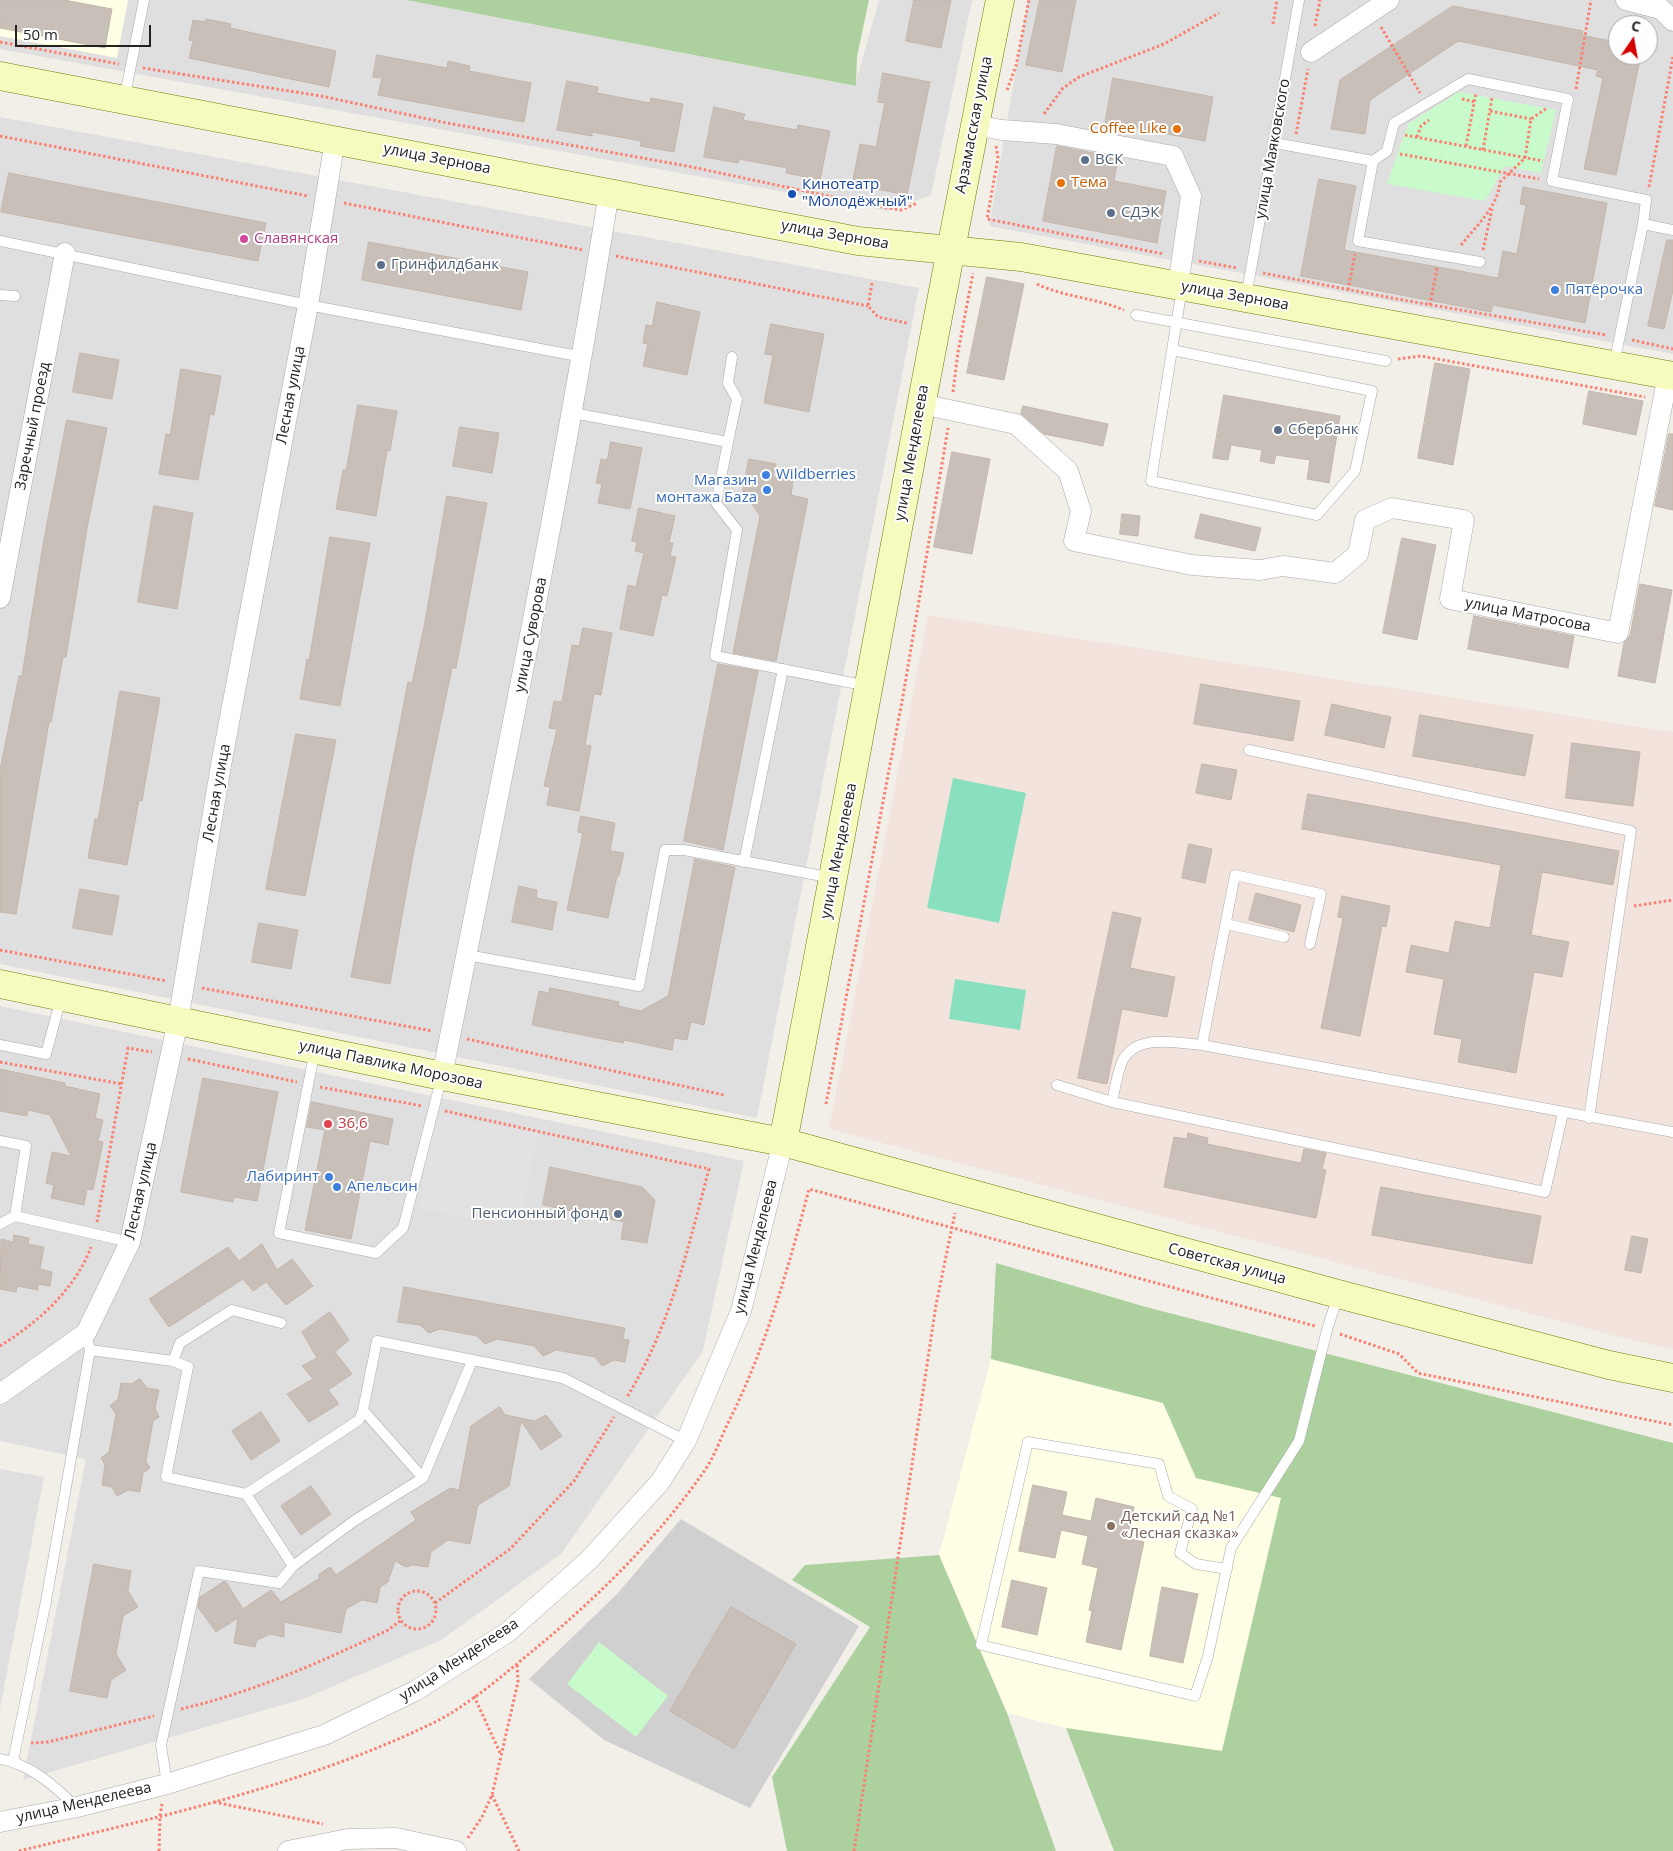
<!DOCTYPE html>
<meta charset="utf-8">
<style>
body{margin:0}
#map{position:relative;width:1673px;height:1851px;overflow:hidden;background:#f2efe9;font-family:"Open Sans",sans-serif}
canvas{display:block}
.north{position:absolute;left:1608px;top:15px;width:50px;height:50px;box-sizing:border-box;background:#fff;border:1px solid #a7a7a7;border-radius:50%;rotate:12deg;font-size:14px;font-weight:700;line-height:20px;text-align:center;color:#222}
.north::after{content:'';display:block;margin:auto;width:18px;height:22px;background:#d40000;clip-path:polygon(50% 0,100% 100%,50% 72%,0 100%)}
.scale{position:absolute;left:15px;top:25px;width:136px;height:22px;box-sizing:border-box;border:2px solid #222;border-top:0;padding-left:6px;font-size:15px;line-height:18px;white-space:nowrap;color:#222;-webkit-text-stroke:4px #fff;paint-order:stroke}
</style>
<div id="map">
<canvas width="1673" height="1851"></canvas>
<div class="north">С</div>
<div class="scale">50 m</div>
</div>
<script>
const c = document.querySelector('canvas').getContext('2d');
c.lineJoin = 'round';
function fill(path, color) { c.fillStyle = color; c.fill(path, 'evenodd'); }
function trace(path, color, width, dash) { c.strokeStyle = color; c.lineWidth = width; c.lineCap = dash ? 'butt' : 'round'; c.setLineDash(dash || []); c.stroke(path); }
function write(font, color, halo, rows, align = 'center') {
  c.font = font + ' "Open Sans",sans-serif'; c.lineWidth = 4; c.setLineDash([]); c.textBaseline = 'middle'; c.strokeStyle = halo; c.fillStyle = color; for (const [text, x, y, turn = 0] of rows) {
    c.save(); c.translate(x, y); c.rotate((+turn || 0) * Math.PI / 180); c.textAlign = isNaN(turn) ? turn : align; if (halo) c.strokeText(text, 0, 0); c.fillText(text, 0, 0); c.restore();
  }
}
const residential = new Path2D(`
 M0,0H406L855,86L879,0H972L931,195L888,211L0,49Z
 M1028,0H1673V354L989,226ZM1618,25H1648V55H1618Z
 M0,117L919,288L757,1118L0,964Z
 M0,1006L744,1161L703,1351L561,1554L441,1640L303,1699L23,1780L86,1459L0,1441Z
 M0,1469L44,1477L0,1709Z`);
const education = new Path2D(`
 M0,0H128L117,58L0,36Z
 M991,1359L1163,1403L1196,1478L1281,1497L1222,1751L1066,1728L1007,1713L939,1555Z`);
const religious = new Path2D(`
 M681,1519L859,1626L750,1808L604,1740L529,1679L617,1594Z`);
const military = new Path2D(`
 M928,615L1673,732V1349L1631,1340L829,1129Z`);
const forest = new Path2D(`
 M406,0H869L857,57L856,86Z
 M996,1263L1146,1307L1673,1443V1851H1114L1066,1728L1222,1751L1281,1498L1196,1478L1163,1403L991,1359Z
 M939,1555L1007,1713L1056,1851H787L772,1777L870,1627L792,1580L805,1565Z`);
const park = new Path2D(`
 M1459,92L1556,110L1541,173L1505,166L1485,201L1387,184L1408,124Z
 M599,1642L668,1696L636,1737L567,1684Z`);
const pitch = new Path2D(`
 M953,778L1026,793L999,923L927,908Z
 M955,979L1026,990L1020,1030L949,1019Z`);
const parking = new Path2D(`
 M435,1113L538,1133L522,1217L500,1212L497,1223L417,1208Z`);
const building = new Path2D(`
 M0,0H64L112,9L105,48L0,28Z
 M914,0H951L941,48L906,41Z
 M1040,0H1076L1062,72L1026,65Z
 M1453,6L1583,31L1582,35L1615,42L1614,48L1618,49V55H1641L1616,175L1584,169L1603,78L1596,76L1598,70L1458,41L1370,100L1365,134L1331,129L1340,80Z
 M206,19L231,24L230,28L336,51L329,87L189,58L193,41L189,40L193,20L206,22Z
 M377,55L447,68L448,61L470,66L469,71L531,83L524,122L378,95L382,78L373,77Z
 M883,73L930,82L907,195L852,184L860,144L876,147L885,103L878,102Z
 M1113,78L1213,97L1205,141L1124,126L1123,134L1104,131Z
 M567,81L598,87L597,93L650,103L651,98L683,104L674,152L640,146L641,141L592,132V136L557,130Z
 M714,107L745,114L743,120L797,130L798,125L830,131L820,180L786,173L787,168L739,159L738,163L704,157Z
 M1057,146L1118,158L1114,181L1166,191L1157,243L1043,221Z
 M9,173L266,223L258,261L1,212Z
 M1319,179L1356,186L1344,250L1498,278L1503,251L1517,254L1526,205L1520,204L1523,187L1607,203L1585,323L1493,305L1491,312L1301,276Z
 M1667,240H1673V290L1664,329L1648,326Z
 M369,242L528,272L521,310L362,280Z
 M987,277L1024,284L1004,380L967,373Z
 M657,302L700,312L687,375L643,366L648,344L643,343L646,325L652,326Z
 M771,324L824,334L809,412L764,403L773,355L765,354Z
 M80,353L119,360L112,399L73,392Z
 M1435,363L1470,369L1453,465L1418,458Z
 M181,369L221,376L214,415L210,414L198,480L159,474L166,434L170,435Z
 M1589,391L1643,401L1636,435L1583,424Z
 M1224,395L1340,416L1329,483L1307,479L1310,460L1276,455L1274,464L1260,461L1262,450L1231,445L1228,460L1213,458Z
 M358,405L397,411L390,451L387,450L376,516L336,509L343,470H346Z
 M1023,406L1108,424L1103,446L1044,434L1021,414Z
 M67,420L107,428L87,529L66,657H63L51,722H49L16,914L0,912V770L19,676H22L43,545Z
 M460,427L499,433L492,473L453,466Z
 M1669,434H1673V510L1655,506Z
 M611,442L642,448L630,509L598,503L602,484L596,483L601,459L607,460Z
 M952,452L990,459L972,554L934,547Z
 M749,459L776,464L773,477L793,481L791,495L808,499L776,661L733,653L760,516L743,491Z
 M447,496L487,503L456,668H452L413,855L390,984L351,977L408,682L412,683L425,622Z
 M154,506L193,513L177,609L138,602Z
 M639,508L675,516L669,543H673L670,556L676,557L667,596L662,595L653,636L620,629L628,585L636,587L644,553L635,551L637,542L632,541Z
 M1122,514L1140,516L1138,536L1120,534Z
 M1201,514L1261,528L1255,551L1195,538Z
 M330,537L370,543L340,706L300,699L307,659L309,660Z
 M1402,538L1436,545L1417,640L1383,633Z
 M1640,584L1672,590L1655,683L1618,676L1624,643L1630,635Z
 M1474,616L1574,636L1568,668L1468,649Z
 M583,628L612,633L601,695L594,694L585,745L591,746L579,811L547,805L550,787L544,786L557,729L549,728L554,701L562,702L572,645L579,646Z
 M718,664L758,671L723,850L684,841Z
 M1201,684L1300,701L1293,741L1194,724Z
 M120,691L160,698L142,801L139,800L127,865L88,858L95,819H98Z
 M1332,704L1391,717L1384,748L1325,735Z
 M1420,715L1533,735L1525,776L1413,756Z
 M296,734L336,740L305,896L266,889Z
 M1572,743L1640,752L1633,806L1566,798Z
 M1202,764L1237,770L1231,800L1196,793Z
 M1308,794L1619,851L1613,885L1542,872L1531,935L1569,942L1562,977L1534,972L1516,1073L1458,1062L1462,1039L1434,1034L1444,979L1406,972L1411,945L1449,953L1455,921L1490,928L1501,865L1302,829Z
 M581,816L615,823L610,851L624,853L619,876H617L608,918L567,910L583,833L578,832Z
 M1189,844L1212,849L1205,883L1182,878Z
 M695,859L735,867L704,1025L691,1022L687,1040L674,1038L672,1050L624,1040L623,1043L532,1025L539,991L549,993L550,988L619,1002L618,1006L641,1011L668,996Z
 M519,886L537,890L536,898L557,902L552,930L512,922Z
 M80,889L119,896L112,935L73,928Z
 M1256,893L1301,905L1294,932L1249,920Z
 M1342,896L1390,906L1386,927L1382,926L1360,1036L1321,1028L1343,918L1338,917Z
 M1113,912L1141,918L1130,968L1175,977L1167,1017L1122,1009L1107,1084L1078,1078Z
 M259,923L298,930L291,969L252,962Z
 M0,1069L65,1083V1086L100,1094L95,1118L103,1120L98,1141L103,1142L93,1190L87,1189L84,1205L51,1198L54,1185L46,1183L52,1152L71,1156L50,1115L28,1110L27,1116L0,1111Z
 M203,1078L278,1092L257,1201L234,1197L233,1202L181,1192Z
 M312,1102L393,1119L388,1145L370,1141L351,1239L305,1230L325,1130L307,1127Z
 M1188,1133L1208,1138L1207,1144L1301,1163L1304,1149L1326,1153L1322,1169L1326,1170L1316,1218L1164,1187L1174,1137L1187,1139Z
 M550,1167L642,1187L655,1200L647,1243L621,1239L624,1222L543,1205Z
 M1381,1187L1541,1216L1532,1264L1372,1235Z
 M14,1235L29,1238L28,1244L44,1247L40,1269L52,1272L50,1286L38,1284V1290L17,1286L16,1292L0,1289L1,1239L13,1242Z
 M1632,1236L1648,1239L1641,1273L1625,1270Z
 M262,1244L277,1270L292,1259L313,1286L286,1305L266,1282L253,1291L243,1279L169,1327L149,1299L228,1247L239,1261Z
 M404,1287L625,1328L623,1339L629,1340L625,1362L614,1360L602,1366L595,1357L556,1350L543,1356L534,1346L497,1339L485,1344L477,1336L440,1329L429,1333L420,1325L398,1322Z
 M330,1312L349,1340L335,1352L352,1374L328,1390L339,1404L309,1422L287,1394L313,1379L302,1366L317,1358L302,1332Z
 M140,1379L147,1388L159,1390L155,1408L159,1417L153,1421L146,1461L150,1468L143,1473L140,1492L128,1490L117,1496L112,1487L102,1485L105,1465L101,1458L109,1452L116,1414L110,1406L118,1399L121,1383L131,1384Z
 M500,1407L505,1415L535,1421L546,1415L562,1436L541,1450L521,1421L509,1486L478,1505L470,1544L448,1540L431,1552L428,1567L413,1565L406,1567L395,1561L388,1582L380,1587L377,1603L362,1600L346,1609L341,1633L284,1622V1637L270,1634L257,1640L255,1647L234,1643L238,1618L216,1632L198,1607L200,1597L223,1582H226L243,1609L271,1590L281,1602L320,1578L318,1575L330,1567L336,1575L416,1520L411,1512L450,1488L459,1490L471,1426Z
 M261,1412L280,1441L251,1460L232,1431Z
 M1033,1485L1067,1492L1062,1515L1091,1521L1096,1498L1134,1507L1128,1538L1144,1542L1121,1650L1086,1642L1092,1611L1089,1610L1098,1568L1082,1564L1088,1536L1061,1530L1055,1558L1019,1551Z
 M311,1486L331,1514L301,1535L281,1506Z
 M94,1564L131,1571L128,1591L138,1607L123,1616L116,1654L126,1670L111,1680L107,1698L70,1691Z
 M1012,1580L1047,1588L1037,1635L1002,1627Z
 M1162,1587L1198,1594L1183,1663L1150,1656Z
 M731,1607L796,1644L734,1749L670,1711Z`);
const path = new Path2D(`
 M1273,24L1277,0
 M1315,26L1320,0
 M1381,27L1420,93
 M0,42L119,64
 M143,68L321,96L447,123L687,166L866,204L901,210L917,203
 M1576,89L1591,0
 M1007,90L1016,66L1029,0
 M1462,99L1475,102
 M1490,111L1531,119
 M1044,114L1063,88L1079,77L1164,44L1219,13
 M1296,134L1308,69
 M1405,135L1543,161
 M0,136L308,196
 M1417,137L1421,126L1429,120
 M996,146L998,158L987,219L1164,254
 M1466,146L1476,93
 M1483,150L1492,98
 M1400,154L1539,179
 M1649,187L1673,57
 M344,203L583,250
 M1461,245C1476,226 1498,207 1500,182L1525,158L1531,119L1547,108
 M1483,250L1492,209
 M616,256L868,306
 M1199,261L1237,268
 M1263,273L1397,299L1606,335
 M872,283L868,306L878,317L907,323
 M1037,284C1064,297 1096,298 1124,310
 M1348,290L1355,254
 M1430,305L1437,268
 M1632,340L1673,349
 M1398,359L1421,356L1645,397
 M953,392L958,352L973,273
 M1634,906L1673,900
 M0,950L167,981
 M202,988L432,1031
 M467,1039L724,1095
 M188,1059L297,1082
 M0,1062L122,1084
 M320,1087L422,1106
 M826,1104L903,696L948,428
 M445,1111L709,1169C688,1248 670,1327 627,1397
 M97,1222L128,1048L152,1052
 M1340,1334L1399,1354L1418,1373L1673,1425
 M0,1346C37,1323 75,1290 91,1247
 M398 1610a19 19 0 1 1 38 0a19 19 0 1 1-38 0Z
 M435,1603L510,1549L574,1481L614,1417
 M474,1696L501,1755
 M181,1709C254,1692 321,1662 388,1630L400,1621
 M31,1743L48,1742L154,1716
 M492,1795L519,1851
 M214,1802L323,1824
 M468,1838L482,1817L492,1795L518,1682L517,1664
 M19,1851C158,1817 303,1786 433,1723C470,1705 509,1670 541,1644C602,1593 659,1536 705,1470C714,1457 720,1440 727,1425C765,1350 788,1270 809,1189L1315,1326
 M159,1851L160,1816L162,1804
 M854,1851L936,1305L955,1213`);
const lane = new Path2D(`
 M124,100L144,0
 M1275,143L1373,161L1387,151L1394,123L1468,79L1568,99L1552,181L1646,200L1643,224
 M1373,161L1358,241L1480,262
 M0,241L308,305L583,357
 M0,295L15,296
 M1246,297L1299,0
 M1136,315L1386,361
 M1172,350L1151,481L1317,515L1355,471L1372,391L1172,350L1182,288
 M1614,364L1643,224L1673,230
 M573,413L728,442L716,503L737,530L715,656L868,686
 M728,442L737,399L728,383L732,357
 M1249,750L1631,831L1589,1118
 M744,862L783,669
 M1226,924L1284,937
 M467,955L639,986L665,850H684L833,878
 M0,1045L46,1054L61,998
 M1202,1045L1235,875L1321,894L1310,944
 M315,1050L279,1233L376,1253L403,1228L442,1076
 M1057,1085L1112,1102C1115,1089 1117,1072 1123,1060C1137,1033 1178,1043 1202,1045L1673,1132
 M1112,1102L1545,1192L1563,1113
 M0,1141L26,1146L15,1216
 M0,1224L15,1216L130,1242
 M90,1350L173,1361L180,1343L232,1310L281,1323
 M173,1361L188,1367L166,1477L246,1494L359,1420L363,1410
 M423,1478L363,1410L377,1341L563,1378L686,1441
 M246,1494L293,1566
 M1227,1569L1196,1564L1180,1553L1192,1509L1168,1496L1159,1464L1028,1442L981,1645L1195,1696L1208,1656L1231,1548L1299,1441L1327,1330L1338,1295
 M0,1759C30,1764 55,1786 76,1807
 M13,1761L46,1601L90,1350L86,1333
 M167,1784L161,1745L199,1571L279,1583L293,1566L354,1521L423,1478L472,1361`);
const street = new Path2D(`
 M1626,0L1661,9L1673,21
 M1311,52L1389,0
 M974,125L1002,130L1056,134L1173,156L1191,196L1178,286
 M921,404L1016,424L1068,471L1081,511L1074,541L1192,565L1260,570L1283,566L1335,573L1358,554L1365,520L1392,508L1464,520L1450,599L1618,633L1668,375
 M0,598L65,253
 M442,1076C501,782 562,488 609,192
 M0,1394L86,1333L130,1242L178,1021L221,765L308,305L335,140
 M0,1822L77,1807L167,1784L324,1735L415,1691L508,1632L589,1560L660,1482L686,1441L741,1311L783,1142
 M288,1851L348,1839L396,1838L456,1851`);
const secondary = new Path2D(`
 M0,76L858,241L1021,257L1673,376
 M0,984L442,1076L783,1142L1338,1294L1609,1365L1673,1378
 M783,1142C856,762 923,380 1000,0`);
const markers = [
 [1177,129,5,"#e8710a"],
 [1085,160,5,"#5c6f8a"],
 [1061,183,5,"#e8710a"],
 [792,194,5,"#1a4fb4"],
 [1111,213,5,"#5c6f8a"],
 [244,239,5,"#d1479c"],
 [381,265,5,"#5c6f8a"],
 [1555,290,5,"#3f7fe0"],
 [1278,430,5,"#5c6f8a"],
 [766,475,5,"#3f7fe0"],
 [767,490,5,"#3f7fe0"],
 [328,1124,5,"#e0444e"],
 [329,1177,5,"#3f7fe0"],
 [337,1187,5,"#3f7fe0"],
 [618,1214,5,"#5c6f8a"],
 [1111,1526,5,"#8d6e63"]
];
const streetNames = [
 ["Арзамасская улица",974,125,-79],
 ["улица Маяковского",1273,149,-80],
 ["улица Зернова",437,159,11],
 ["улица Зернова",835,235,10],
 ["улица Зернова",1235,296,10],
 ["Лесная улица",291,395,-79],
 ["Заречный проезд",33,426,-79],
 ["улица Менделеева",912,453,-80],
 ["улица Матросова",1528,615,11],
 ["улица Суворова",531,635,-79],
 ["Лесная улица",217,793,-80],
 ["улица Менделеева",839,851,-79],
 ["улица Павлика Морозова",391,1065,12],
 ["Лесная улица",141,1191,-77],
 ["улица Менделеева",756,1247,-76],
 ["Советская улица",1227,1264,15],
 ["улица Менделеева",459,1660,-33],
 ["улица Менделеева",84,1803,-13]
];
const foodNames = [
 ["Coffee Like",1167,129],
 ["Тема",1071,183,"left"]
];
const serviceNames = [
 ["ВСК",1095,160],
 ["СДЭК",1121,213],
 ["Гринфилдбанк",391,265],
 ["Сбербанк",1288,430],
 ["Пенсионный фонд",608,1214,"right"]
];
const transitNames = [
 ["Кинотеатр",802,185],
 ["\"Молодёжный\"",802,202]
];
const hotelNames = [
 ["Славянская",254,239]
];
const shopNames = [
 ["Пятёрочка",1565,290],
 ["Wildberries",776,475],
 ["Магазин",757,481,"right"],
 ["монтажа Баzа",757,498,"right"],
 ["Лабиринт",319,1177,"right"],
 ["Апельсин",347,1187]
];
const healthNames = [
 ["36,6",338,1124]
];
const educationNames = [
 ["Детский сад №1",1121,1517],
 ["«Лесная сказка»",1121,1534]
];
fill(residential, '#e0dfdf');
fill(education, '#ffffe5');
fill(religious, '#d0d0d0');
fill(military, '#f3e3dd');
fill(forest, '#add19e');
fill(park, '#c8facc');
fill(pitch, '#88e0be');
fill(parking, '#e2e2e2');
fill(building, '#c7bfb8');
trace(building, '#c4b6ab', 1);
trace(lane, '#a9a9a9', 11);
trace(street, '#a9a9a9', 21);
trace(secondary, '#707d05', 29);
trace(path, '#fa8072', 3, [2.5, 2.5]);
trace(lane, '#fff', 10);
trace(street, '#fff', 20);
trace(secondary, '#f7fabf', 28);
for (const [x, y, r, color] of markers) { const dot = new Path2D(); dot.arc(x, y, r, 0, 2 * Math.PI); c.fillStyle = color; c.fill(dot); trace(dot, '#fff', 2); }
write('15px', '#222', '#fff', streetNames);
write('15px', '#c56008', '#fff', foodNames, 'right');
write('15px', '#4e5e75', '#fff', serviceNames, 'left');
write('15px', '#164399', '#fff', transitNames, 'left');
write('15px', '#b23c85', '#fff', hotelNames, 'left');
write('15px', '#366cbe', '#fff', shopNames, 'left');
write('15px', '#be3a42', '#fff', healthNames, 'left');
write('15px', '#785e54', '#fff', educationNames, 'left');
</script>
